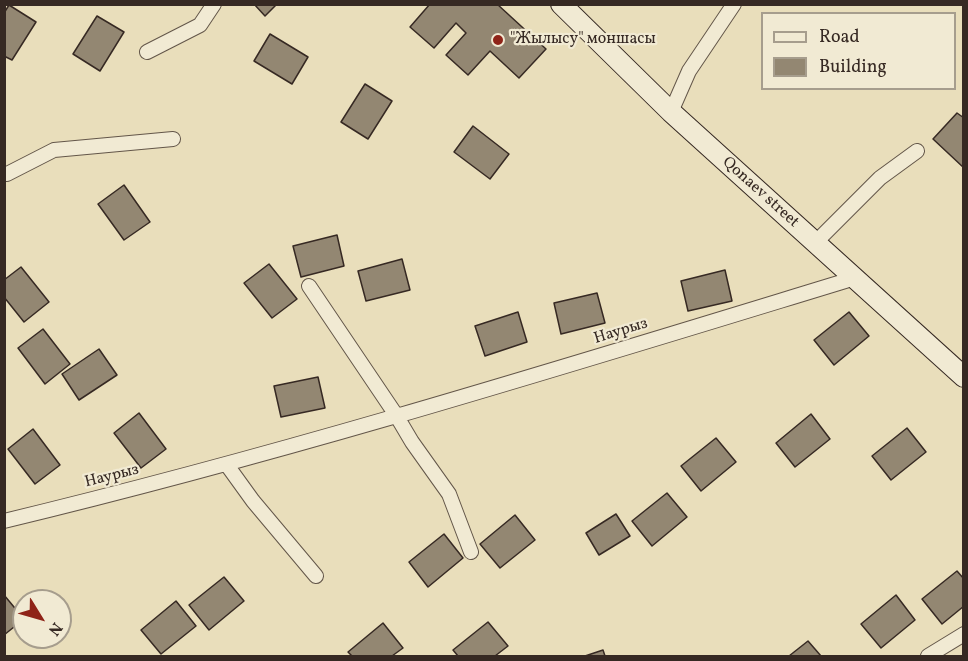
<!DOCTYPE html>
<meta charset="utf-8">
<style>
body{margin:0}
#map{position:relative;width:968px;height:661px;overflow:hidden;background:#e9debb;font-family:Vollkorn,serif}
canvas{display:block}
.frame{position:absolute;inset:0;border:6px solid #362923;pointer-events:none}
.legend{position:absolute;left:761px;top:12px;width:195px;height:78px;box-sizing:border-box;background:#f1ead3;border:2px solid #a69d8d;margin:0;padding:8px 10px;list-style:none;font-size:18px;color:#362923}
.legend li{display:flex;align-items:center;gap:12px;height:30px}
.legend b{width:30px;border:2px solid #a69d8d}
.north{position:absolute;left:12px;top:589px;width:60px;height:60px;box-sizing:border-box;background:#f1ead3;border:2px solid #a69d8d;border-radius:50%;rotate:127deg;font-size:16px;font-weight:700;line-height:24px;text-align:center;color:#362923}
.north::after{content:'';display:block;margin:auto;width:21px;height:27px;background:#8f2418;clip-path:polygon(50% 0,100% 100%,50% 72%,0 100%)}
</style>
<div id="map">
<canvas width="968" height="661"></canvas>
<div class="frame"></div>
<ul class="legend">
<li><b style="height:8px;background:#f1ead3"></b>Road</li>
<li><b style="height:16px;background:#938772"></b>Building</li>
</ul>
<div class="north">N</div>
</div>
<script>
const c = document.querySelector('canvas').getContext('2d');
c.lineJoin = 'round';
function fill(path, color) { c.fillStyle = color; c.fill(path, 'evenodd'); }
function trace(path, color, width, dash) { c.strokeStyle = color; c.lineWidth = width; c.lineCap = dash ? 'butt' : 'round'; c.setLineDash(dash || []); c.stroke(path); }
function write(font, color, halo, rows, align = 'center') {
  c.font = font + ' Vollkorn,serif'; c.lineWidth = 4.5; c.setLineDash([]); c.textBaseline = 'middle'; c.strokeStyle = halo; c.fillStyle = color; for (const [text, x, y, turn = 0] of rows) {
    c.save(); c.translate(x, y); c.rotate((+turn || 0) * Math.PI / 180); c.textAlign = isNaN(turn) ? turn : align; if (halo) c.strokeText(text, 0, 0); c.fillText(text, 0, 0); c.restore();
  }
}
const building = new Path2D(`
 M254,4H277L265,16Z
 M430,4H497L546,49L519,78L490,51L468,75L446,55L466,33L456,23L434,48L410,27Z
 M9,5L36,22L12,60L4,56V13Z
 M97,16L124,32L100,71L73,54Z
 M270,34L308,57L292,84L254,61Z
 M365,84L392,101L368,139L341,122Z
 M957,113L964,118V168L933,139Z
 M473,126L509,154L490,179L454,152Z
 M124,185L150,222L124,240L98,204Z
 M337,235L344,266L301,277L293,246Z
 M402,259L410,290L366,301L358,271Z
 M269,264L297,299L272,318L244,283Z
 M21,267L49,302L24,322L4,297V280Z
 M725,270L732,301L688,311L681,281Z
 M597,293L605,323L561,334L554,303Z
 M518,312L527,342L485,356L475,326Z
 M849,312L869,336L834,365L814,340Z
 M43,329L70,364L45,384L18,348Z
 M99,349L117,375L79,400L62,374Z
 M318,377L325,408L281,417L274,386Z
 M139,413L166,449L141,468L114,433Z
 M811,414L830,439L795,467L776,443Z
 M907,428L926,452L891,480L872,456Z
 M33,429L60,465L35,484L8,449Z
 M716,438L736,462L701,491L681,466Z
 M667,493L687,517L652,546L632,521Z
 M616,514L630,536L599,555L586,533Z
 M515,515L535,540L500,568L480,544Z
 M444,534L463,558L428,587L409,562Z
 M957,571L964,579V606L942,624L922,599Z
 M224,577L244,601L209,630L189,605Z
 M4,595L24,619L4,635Z
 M896,595L915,620L881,648L861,624Z
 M176,601L196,626L161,654L141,630Z
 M488,622L508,646L495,656H458L453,650Z
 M383,623L403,648L392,656H352L348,652Z
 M808,641L821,656H789Z
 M603,650L605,656H585Z`);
const minor = new Path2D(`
 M147,52L200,25L214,4
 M671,112L689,71L734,4
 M4,174H7L54,150L173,139
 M815,243L880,178L917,151
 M309,286L396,415L412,442L449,494L471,552
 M227,465L253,501L316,576
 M4,521C291,452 573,364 855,278
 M928,656L964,634`);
const secondary = new Path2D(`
 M561,4L671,112L964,377`);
const markers = [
 [498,40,6,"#8f2418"]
];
const poiNames = [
 ["\"Жылысу\" моншасы",510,40]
];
const streetNames = [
 ["Qonaev street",760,193,42],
 ["Наурыз",621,332,-17],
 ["Наурыз",112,477,-14]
];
fill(building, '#938772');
trace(building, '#362923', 1.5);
trace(minor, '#635649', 16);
trace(secondary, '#362923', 22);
trace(minor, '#f1ead3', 14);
trace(secondary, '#f1ead3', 20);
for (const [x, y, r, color] of markers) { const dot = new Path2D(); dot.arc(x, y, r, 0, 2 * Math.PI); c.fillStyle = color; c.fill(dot); trace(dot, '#f1ead3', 2); }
write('16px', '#362923', '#f1ead3', poiNames, 'left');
write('16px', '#362923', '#f1ead3', streetNames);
</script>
